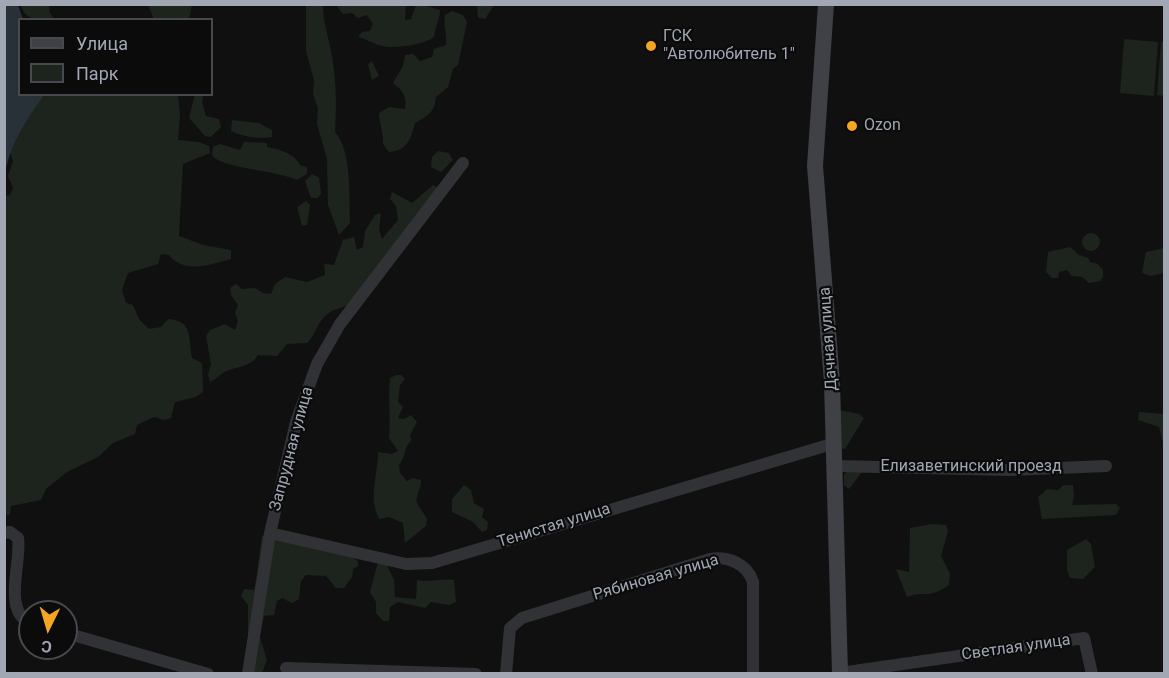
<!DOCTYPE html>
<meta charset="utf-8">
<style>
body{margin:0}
#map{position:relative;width:1169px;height:678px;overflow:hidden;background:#101011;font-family:Roboto,sans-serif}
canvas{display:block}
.frame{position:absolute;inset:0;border:6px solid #a1a7b3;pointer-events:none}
.legend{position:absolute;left:18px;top:18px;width:195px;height:78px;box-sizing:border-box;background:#0b0b0c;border:2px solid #47494f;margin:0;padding:8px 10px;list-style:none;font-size:18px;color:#a1a7b3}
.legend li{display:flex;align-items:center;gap:12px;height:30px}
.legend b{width:30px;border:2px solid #47494f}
.north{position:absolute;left:18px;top:600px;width:60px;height:60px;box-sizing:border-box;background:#0b0b0c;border:2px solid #47494f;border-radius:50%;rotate:185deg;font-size:16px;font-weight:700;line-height:24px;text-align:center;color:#a1a7b3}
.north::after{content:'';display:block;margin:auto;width:21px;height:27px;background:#f5a524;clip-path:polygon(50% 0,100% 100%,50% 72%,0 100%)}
</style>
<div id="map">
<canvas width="1169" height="678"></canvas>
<div class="frame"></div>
<ul class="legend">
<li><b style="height:8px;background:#3f4146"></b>Улица</li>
<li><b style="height:16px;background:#1c241d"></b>Парк</li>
</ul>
<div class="north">С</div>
</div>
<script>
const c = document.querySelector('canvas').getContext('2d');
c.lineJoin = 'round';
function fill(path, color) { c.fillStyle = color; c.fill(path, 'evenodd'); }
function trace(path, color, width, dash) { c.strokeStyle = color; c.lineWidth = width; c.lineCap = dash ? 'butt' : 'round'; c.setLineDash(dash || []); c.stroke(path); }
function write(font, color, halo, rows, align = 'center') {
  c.font = font + ' Roboto,sans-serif'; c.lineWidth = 4.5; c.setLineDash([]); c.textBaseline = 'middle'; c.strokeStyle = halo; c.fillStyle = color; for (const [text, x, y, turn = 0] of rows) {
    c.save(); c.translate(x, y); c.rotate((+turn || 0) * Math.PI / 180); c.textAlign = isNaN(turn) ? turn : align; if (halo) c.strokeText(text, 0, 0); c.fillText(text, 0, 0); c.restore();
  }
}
const green = new Path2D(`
 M192,4L189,20L154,19L148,5Z
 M21,5H50L49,11L54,19C40,20 24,21 21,5Z
 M306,5H323C323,20 327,32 330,46C336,74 337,103 335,132C352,150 349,197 350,223L339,235L328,205L327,159L317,124L318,108L313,94L314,80L306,51Z
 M336,5H406L405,20L411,19L416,5H423L440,10C440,19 435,27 434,37C423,45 394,49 382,46C374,44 366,39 358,37L362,32L370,31L373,24L367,15L358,18L352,13L343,14Z
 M477,5L494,4V5L485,19L478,18Z
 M452,11L463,15L467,22L458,65L453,69L448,87L436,97C435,112 428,116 415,123C411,139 407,151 389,152L383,144C384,133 379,124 379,113L389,107L405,109C407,96 403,91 393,83L403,66L405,55L413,54L420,61L432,57L434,49L446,45C447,34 443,26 445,15Z
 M1124,39L1158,42L1154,96L1120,93Z
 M1161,42H1164V96L1157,95Z
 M372,61L379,76L372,80L368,64Z
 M195,94L203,95L202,102L206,116L219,119L221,127L211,137L205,136L189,118Z
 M41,95H178L180,114L178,140L199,142L209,146L210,153L183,164L179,236L203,245L231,250V259C209,265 184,274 169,255L161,254L158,264L128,273L122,290L126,303L133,305L139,319L149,329L161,327L168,319C194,321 188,338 192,358L202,363L203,392L196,397L175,402L171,418L164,420L154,417L137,425L135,434L113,443L98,457L67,472L46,489L41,500L11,506L10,514L5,516L4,196L10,195L13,188L8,176L13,161C3,137 28,114 41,95Z
 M232,120L259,123L272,130V137C260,139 242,137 231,131Z
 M244,142L267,143V147C279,149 295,154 300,165L307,167V174L297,180C280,171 219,168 212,155L213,147L220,144L240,150Z
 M438,151L449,153L453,160L441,172L431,167L432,157Z
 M312,174L319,178L321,194L317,198H311L305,181Z
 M433,185L439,189L351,303C344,308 336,308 329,313C318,319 316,335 307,343L287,344L277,356L258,355C251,368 234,366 223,373C218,376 215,380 210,382L208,374L211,364L206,336L210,330L225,324L235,330L238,321L235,312L238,305L231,295L230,288L236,284L242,289L255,288L263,293L271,294L275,284L285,277L307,282L325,275L324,264L334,265L343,240L354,237L357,250L363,247L365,231L375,215L381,213L379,230L382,239L398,220L396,206L390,199L392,192L412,203Z
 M306,201L310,205L307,225L302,226L297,207Z
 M1082 242a9 9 0 1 1 18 0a9 9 0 1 1-18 0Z
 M1070,247L1079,255L1088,258L1090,262L1098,264L1103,270V277L1100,281L1089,283L1082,277L1072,276L1067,270L1059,272L1058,278H1052L1046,272L1048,252Z
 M1164,248V273L1151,276L1142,273L1146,252Z
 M396,375H401L405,379L400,385L398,402L403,407L398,418L404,419L411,415L417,422L410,435L411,441C403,448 406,457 399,465L400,473L407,481L413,478L421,480C422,489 413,497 418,505C421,510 424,513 427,519L426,526L405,543L403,523L389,517L379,519C368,496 378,476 378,452L392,454L398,451L389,438C391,417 388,398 390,378Z
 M840,410L859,414L864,418L845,449L840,448Z
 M1139,412L1164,414V447L1159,427L1138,420Z
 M847,472H862L849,489L844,485V475Z
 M464,485L471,490L474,503L484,509L482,517L488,522L487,530L482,532L473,522L452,512V499Z
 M1064,485H1073L1074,496L1072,505L1116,504L1120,508L1116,515L1042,519L1038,497L1047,489L1058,490Z
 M932,524L946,525L948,531L941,556L950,574L949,585C928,600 925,590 907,597L896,569L909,572L910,528Z
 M270,533L352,557L358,561V566L353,569L352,577L344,588H336L326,576L306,575L301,581L299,599L292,603L282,598L277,601L274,615L264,616L260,637L267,660L262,673H251L252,650L248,636V605L241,596L244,589L254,590C258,572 259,554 262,536Z
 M1086,539L1091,544L1095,567L1083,579L1070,578L1067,570V550Z
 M378,562L386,563L394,580L395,597L416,599L417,580C430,583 441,578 454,580L456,602L449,605L431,602L425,608L398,602L390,607L389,621H383L376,613V602L370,592Z`);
const water = new Path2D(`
 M5,4L18,5L23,19L20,20V94L44,95C26,120 12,141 5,172Z`);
const street = new Path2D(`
 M836,466L1010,470L1106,466
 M4,533L10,532L18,538C22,562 2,610 30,623
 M270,533L406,564L432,563L835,443
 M66,633L208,674
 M286,668L476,674
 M840,673L1084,638L1092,674
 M248,674L270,533L296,422L317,364L340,324L463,163
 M506,674L510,628L522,618L710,559C727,556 747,563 753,582V674`);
const secondary = new Path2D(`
 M826,4L815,166L832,382L840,674`);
const markers = [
 [651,46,6,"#f5a524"],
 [852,126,6,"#f5a524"]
];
const poiNames = [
 ["ГСК",663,37],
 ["\"Автолюбитель 1\"",663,55],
 ["Ozon",864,126]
];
const streetNames = [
 ["Дачная улица",829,339,-94],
 ["Запрудная улица",292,449,-75],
 ["Елизаветинский проезд",971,467],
 ["Тенистая улица",554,526,-17],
 ["Рябиновая улица",656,578,-16],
 ["Светлая улица",1016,648,-8]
];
fill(green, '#1c241d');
fill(water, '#283137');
trace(street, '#313236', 12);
trace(secondary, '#3f4146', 16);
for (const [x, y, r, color] of markers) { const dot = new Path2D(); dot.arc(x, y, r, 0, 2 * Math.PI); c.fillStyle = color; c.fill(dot); trace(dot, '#0b0b0c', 2); }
write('16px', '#a1a7b3', '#0b0b0c', poiNames, 'left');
write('16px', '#a1a7b3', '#0b0b0c', streetNames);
</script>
